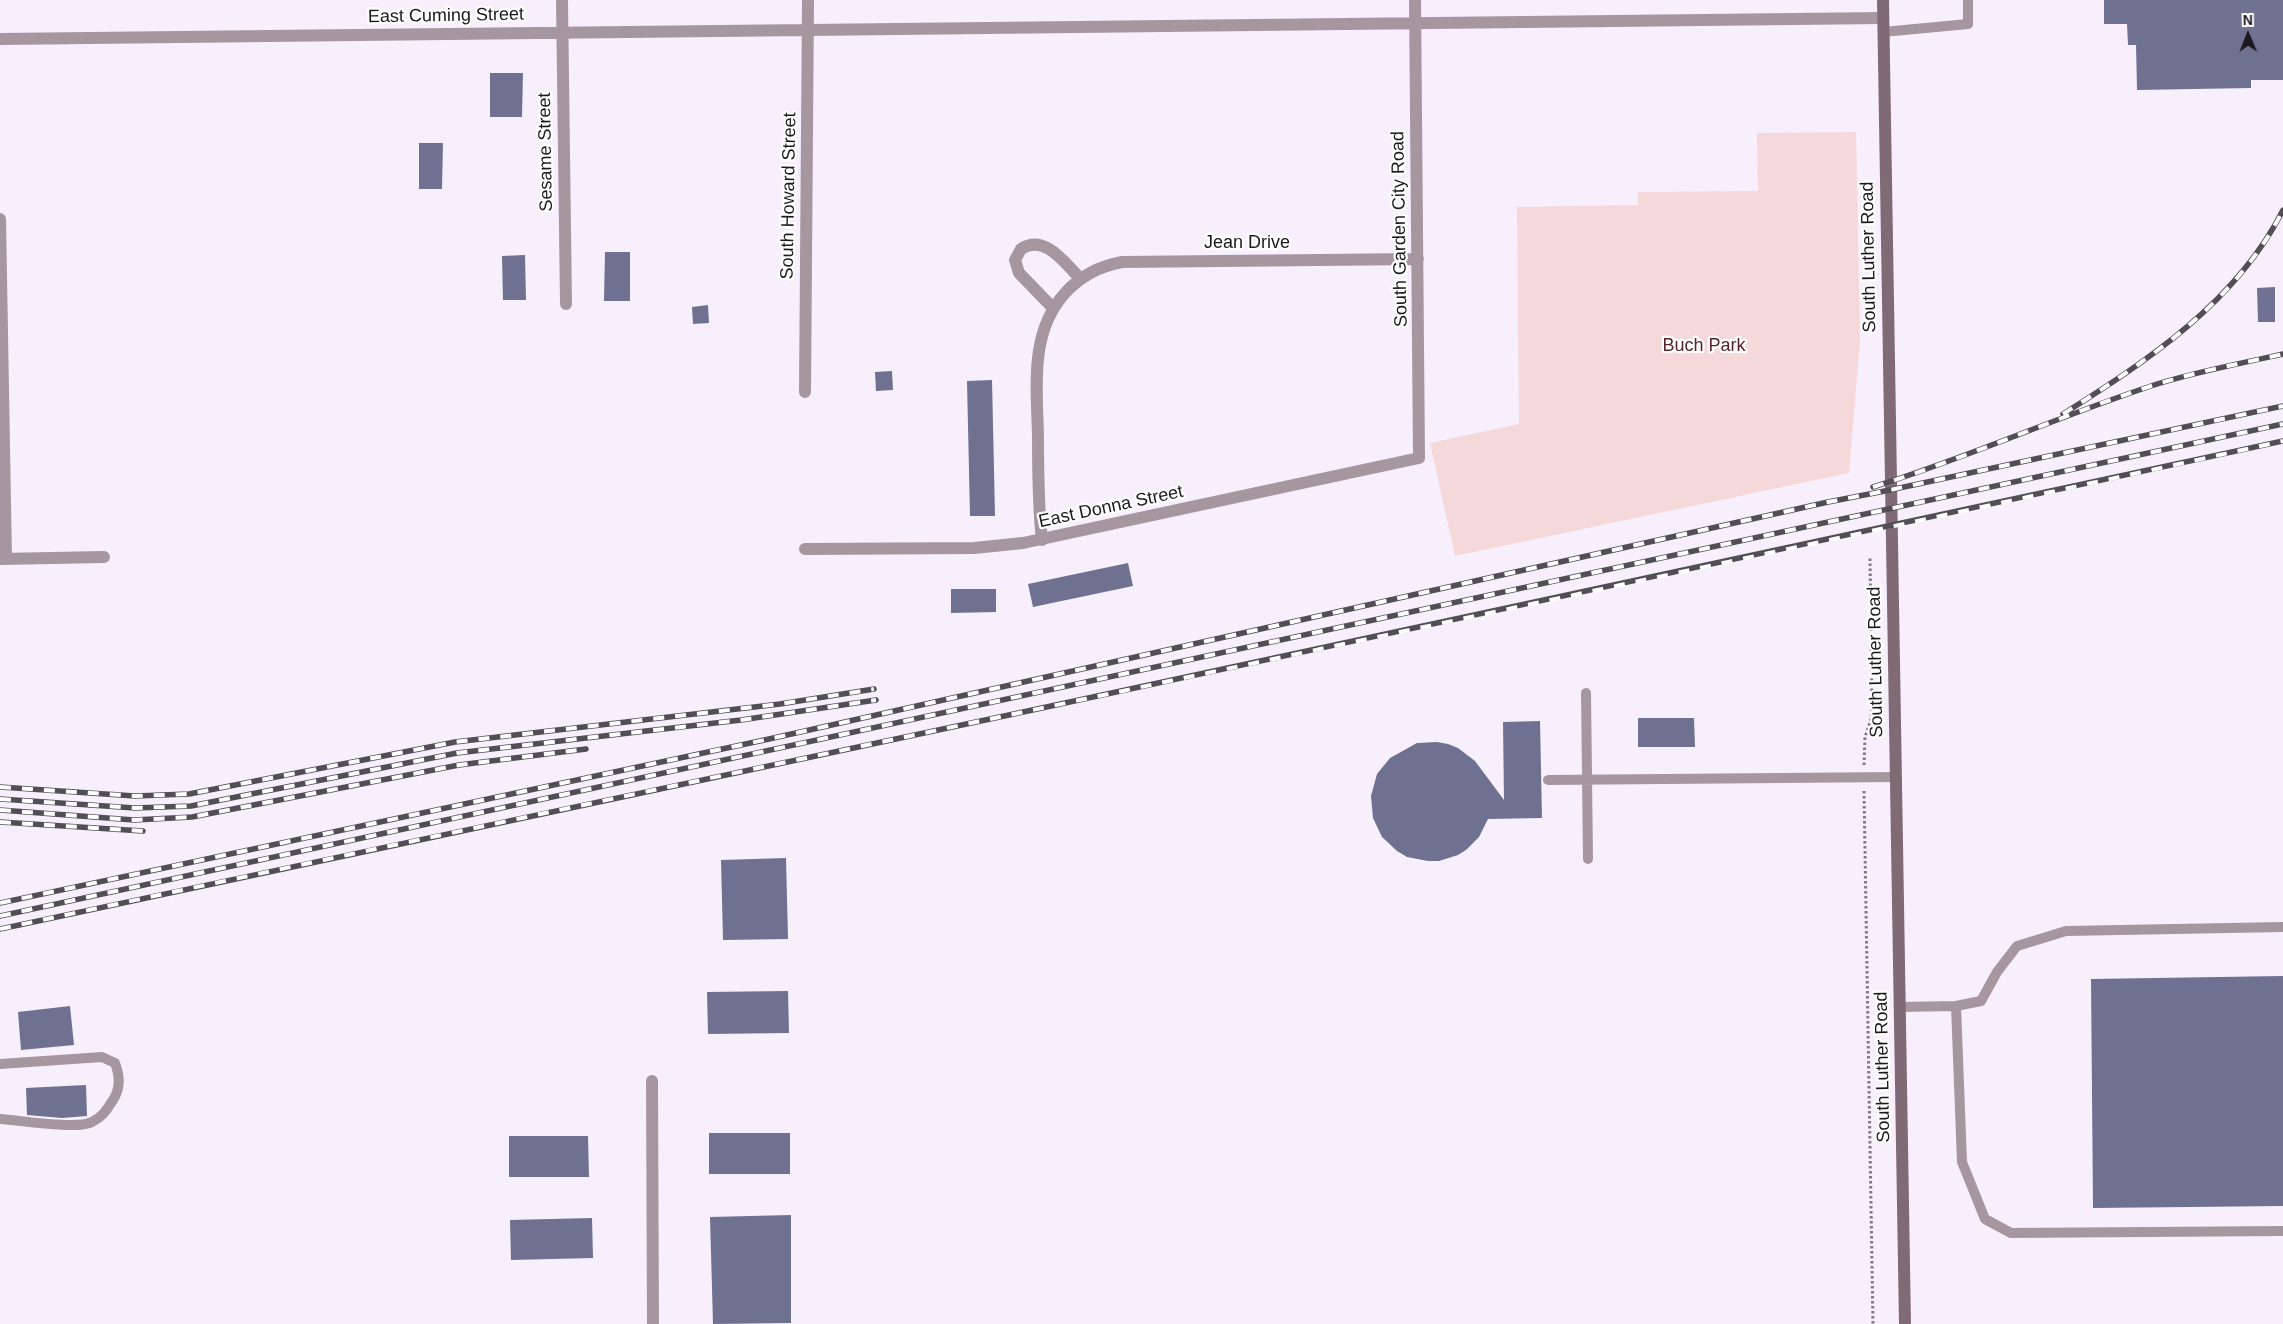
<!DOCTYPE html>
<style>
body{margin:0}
#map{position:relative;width:2283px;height:1324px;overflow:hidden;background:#f7f0fc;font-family:Helvetica,sans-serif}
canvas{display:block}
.north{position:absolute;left:2223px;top:10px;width:50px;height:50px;-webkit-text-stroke:4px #fff;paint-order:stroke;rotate:359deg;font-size:14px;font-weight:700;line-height:20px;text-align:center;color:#1c191e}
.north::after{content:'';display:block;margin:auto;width:18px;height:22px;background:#1c191e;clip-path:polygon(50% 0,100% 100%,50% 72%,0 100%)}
</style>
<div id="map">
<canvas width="2283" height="1324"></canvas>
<div class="north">N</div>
</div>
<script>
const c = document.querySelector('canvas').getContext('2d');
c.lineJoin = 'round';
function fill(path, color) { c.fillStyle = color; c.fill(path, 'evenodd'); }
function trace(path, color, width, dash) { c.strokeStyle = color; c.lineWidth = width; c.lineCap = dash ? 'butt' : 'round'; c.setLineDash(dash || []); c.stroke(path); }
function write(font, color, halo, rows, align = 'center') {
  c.font = font + ' Helvetica,sans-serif'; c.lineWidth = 4.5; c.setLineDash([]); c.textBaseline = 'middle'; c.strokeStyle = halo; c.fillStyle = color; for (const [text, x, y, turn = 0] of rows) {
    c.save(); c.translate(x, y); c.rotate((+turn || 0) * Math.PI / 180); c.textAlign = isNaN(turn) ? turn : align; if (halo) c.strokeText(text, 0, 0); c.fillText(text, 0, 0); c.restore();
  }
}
const green = new Path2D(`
 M1856,132L1860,340L1849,473L1455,556L1430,443L1519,424L1517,207L1638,205V192L1758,191L1757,133Z`);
const building = new Path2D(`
 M2104,0H2283V80H2251V88L2137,90L2136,45H2128L2127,24H2104Z
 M490,73H523L522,117H490Z
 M419,143H443L442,189H419Z
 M605,252H630V301H604Z
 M525,255L526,300H503L502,256Z
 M2275,287V322H2258L2257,288Z
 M708,305L709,323L693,324L692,307Z
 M892,371L893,390L876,391L875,372Z
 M992,380L995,516H970L967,381Z
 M1128,563L1133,586L1033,607L1028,584Z
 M951,589H996V612L951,613Z
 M1638,718H1694L1695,747H1638Z
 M1540,721L1542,818L1488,819L1479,837L1466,850L1458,855L1439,861H1428L1407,857L1397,851L1382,837L1373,818L1371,796L1377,774L1390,758L1417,743L1437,742L1448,744L1458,748L1475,761L1504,800L1503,722Z
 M786,858L788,939L723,940L721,860Z
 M2283,976V1206L2093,1208L2091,979Z
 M788,991L789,1033L708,1034L707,992Z
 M70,1006L74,1045L21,1050L18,1012Z
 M86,1085L87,1116L62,1118L27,1115L26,1088Z
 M709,1133H790V1174H709Z
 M509,1136H588L589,1177H509Z
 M791,1215V1323L713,1324L710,1217Z
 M592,1218L593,1258L511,1260L510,1220Z`);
const path = new Path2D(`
 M1864,765L1865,737L1871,719L1872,707L1870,557
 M1864,791L1873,1324`);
const lane = new Path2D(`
 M1883,32L1968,24V0
 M1586,693L1588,859
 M1548,780L1896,777
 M1956,1006L1962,1162L1985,1219L2011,1233L2283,1231
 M1900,1007L1956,1006L1981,1001L1997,972L2017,946L2066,931L2283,927
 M0,1064L102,1057L115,1063C120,1076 121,1088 113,1100C107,1109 103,1117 92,1122C77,1130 19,1120 0,1119`);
const street = new Path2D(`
 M562,0L566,304
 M0,39L1883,18
 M0,219L6,559
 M1053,308L1019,273L1015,260L1021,249C1045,233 1065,264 1081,279
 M805,392L808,0
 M1042,540C1038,505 1038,471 1038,437C1037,386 1029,332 1066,292C1081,276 1100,266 1122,262L1418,259
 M805,549L974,548L1023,543L1419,458L1415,0
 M0,559L104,557
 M652,1081L653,1324`);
const secondary = new Path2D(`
 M1883,0L1905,1324`);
const rail = new Path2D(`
 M2063,414C2147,361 2237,302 2283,210
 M1873,487C1967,458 2057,417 2151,386C2194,372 2239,364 2283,354
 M0,787L135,796L189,794L455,742L780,704L874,689
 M0,799L135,808L191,806L457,753L741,720L876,700
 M0,810L134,820L192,817L459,765L586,749
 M0,822L143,831
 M0,903L769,739L1828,502L1890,490L2283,406
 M0,916L2283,424
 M0,929C761,766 1523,609 2283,441`);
const streetNames = [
 ["East Cuming Street",446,16,-1],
 ["Sesame Street",546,152,-91],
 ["South Howard Street",789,196,-89],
 ["South Garden City Road",1400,229,-91],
 ["Jean Drive",1247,243],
 ["South Luther Road",1869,257,-91],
 ["East Donna Street",1111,507,-12],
 ["South Luther Road",1876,662,-91],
 ["South Luther Road",1883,1067,-91]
];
const parkNames = [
 ["Buch Park",1704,346]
];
fill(green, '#f5d8d9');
fill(building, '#6e7190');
trace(path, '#7f7a83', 3, [2.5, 2.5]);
trace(lane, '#a6969f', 10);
trace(street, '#a6969f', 12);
trace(secondary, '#806a76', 12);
trace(rail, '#524e55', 5.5);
trace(rail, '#fff', 4, [11]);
write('18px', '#1c191e', '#fff', streetNames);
write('18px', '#58242a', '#fff', parkNames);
</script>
